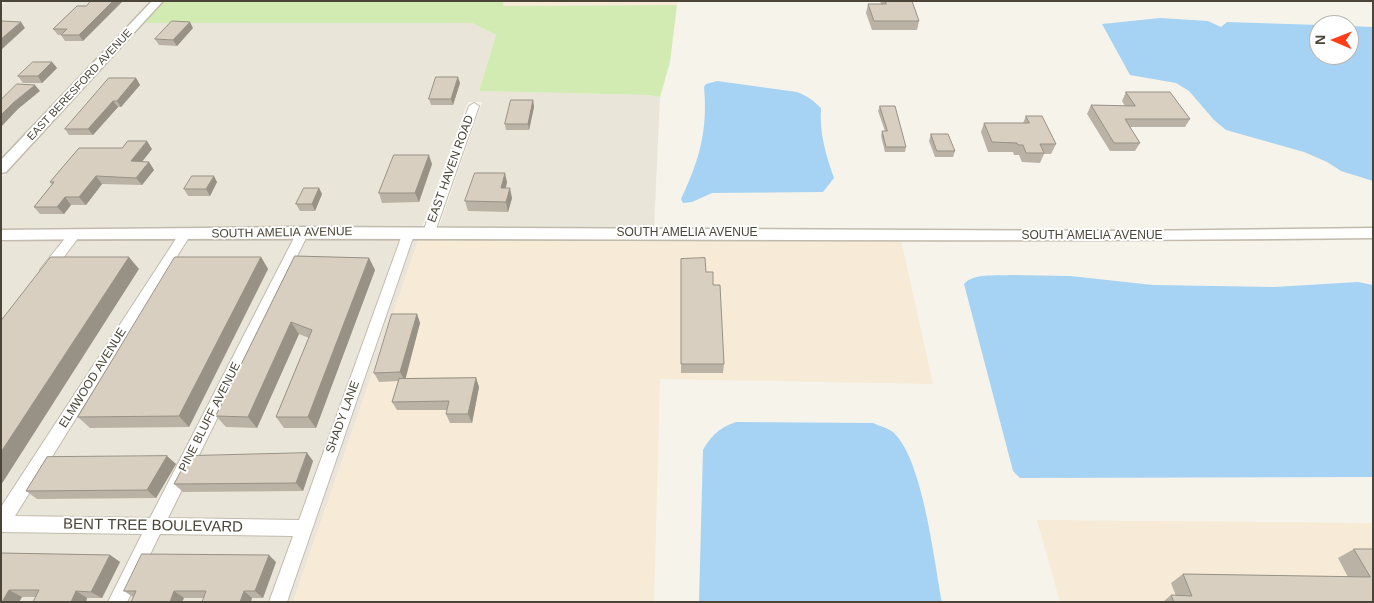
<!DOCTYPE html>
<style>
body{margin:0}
#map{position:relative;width:1374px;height:603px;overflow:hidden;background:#f6f3eb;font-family:Arial,sans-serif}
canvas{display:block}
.frame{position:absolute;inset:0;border:2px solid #4b4438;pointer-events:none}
.north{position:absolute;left:1309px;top:15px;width:50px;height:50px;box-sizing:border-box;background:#fff;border:1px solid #b7b4af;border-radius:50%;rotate:271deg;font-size:14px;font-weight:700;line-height:20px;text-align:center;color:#4b4438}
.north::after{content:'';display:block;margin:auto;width:18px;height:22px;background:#ff3e19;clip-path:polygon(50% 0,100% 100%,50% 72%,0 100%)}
</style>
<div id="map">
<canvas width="1374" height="603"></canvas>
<div class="frame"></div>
<div class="north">N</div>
</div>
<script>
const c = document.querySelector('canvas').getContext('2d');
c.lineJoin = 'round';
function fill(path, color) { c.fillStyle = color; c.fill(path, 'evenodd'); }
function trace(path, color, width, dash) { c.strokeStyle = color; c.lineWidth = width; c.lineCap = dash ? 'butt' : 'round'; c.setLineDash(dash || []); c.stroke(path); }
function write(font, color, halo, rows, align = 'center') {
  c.font = font + ' Arial,sans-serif'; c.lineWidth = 4; c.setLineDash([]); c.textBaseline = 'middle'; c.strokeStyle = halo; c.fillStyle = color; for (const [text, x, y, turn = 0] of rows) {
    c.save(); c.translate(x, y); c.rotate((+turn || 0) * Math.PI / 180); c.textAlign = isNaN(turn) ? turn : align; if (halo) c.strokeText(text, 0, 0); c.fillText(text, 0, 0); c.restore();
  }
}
const residential = new Path2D(`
 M7,1H152L1,160V6Z
 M144,23H472L496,35L479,91L648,95L660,97L654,228L439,227L482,102H468L422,227L1,230V178Z
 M300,237L419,238L293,602H1V242Z`);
const commercial = new Path2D(`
 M504,1H678L677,5L503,6Z
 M419,238L901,240L933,384L660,379L654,602H293Z
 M1037,520L1373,523V602H1060Z`);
const green = new Path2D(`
 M164,1H504L503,6L677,5L670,62L660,97L648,95L479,91L496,35L472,23H144Z`);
const water = new Path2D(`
 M1160,18L1208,21L1221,27L1227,22L1319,25V55H1349V26L1373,27V181L1341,171L1327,162L1304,152L1226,130L1214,120L1189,91L1176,83L1130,75L1102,24Z
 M717,81L797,92C807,96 813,100 821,108C819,132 826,156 834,178L823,192L712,193L692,202L683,203L681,199C699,161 708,131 704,87L706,84Z
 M1010,275L1070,276L1153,285L1274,287L1358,282L1373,285V477L1020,478L1013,471L964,284C973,273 996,276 1010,275Z
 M736,422L873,423C879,426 889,428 894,433C923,461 934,560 942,602H699L703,450C712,435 719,428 736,422Z`);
const minor = new Path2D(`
 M474,103L479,106L435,232L429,236L425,235L423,232L469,106Z
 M303,228L309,232L168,518L299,520L403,232L409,228L413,229L415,232L287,602H269L293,536L160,534L127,602H108L142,534L1,532V507L181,231L185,230L191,234L15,516L150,518L297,232Z
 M74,231L80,235L78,238L52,273H42L40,270L42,267L70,232Z`);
const tertiary = new Path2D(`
 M152,1H163L6,172L1,173V160Z
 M303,227L1131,231L1373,228V238C916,244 458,236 1,240V230Z`);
const wall = new Path2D(`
 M880,1H912L919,21L917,30H872L866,13L868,4H881Z
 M926,1H957L926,2Z
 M77,6L83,41H65L61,35H58L53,29Z
 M193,28L177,46L159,45L155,39Z
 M52,62L57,68L42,83H23L18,76Z
 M136,78L140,85L121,107H118L93,135H69L65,129Z
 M460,83L453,105H431L429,99Z
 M1126,92L1190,119L1185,127H1130L1140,143L1135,151H1110L1087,114L1091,105L1125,106L1122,101Z
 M533,100L534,107L529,130H506L505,124Z
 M880,106L906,147L905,152H885L881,136L882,131H885L878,111Z
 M1026,116L1056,144L1051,154H1044L1040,163L1022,162L1019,155H1014L1013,152H988L981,132L984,123H1023Z
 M931,134L955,151L953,157H935L929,141Z
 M152,149L142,162H149L154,170L142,185L102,184L86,205H71L64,214H40L34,207L52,185L50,182Z
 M432,164L419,202L382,203L379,193Z
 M217,182L210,196H188L184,189Z
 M507,182L506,188L512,198L508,212L468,211L465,201Z
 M319,188L322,194L315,211H300L296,204Z
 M295,256L369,258L375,270L316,428H284L276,417L309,338L299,334L257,428L226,427L216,416Z
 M261,257L268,269L189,427L90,428L78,417Z
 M681,259L706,272L713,285L724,364L723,373H681Z
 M417,314L420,323L405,378H476L479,387L472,423H450L446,414L447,410H397L392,402L398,381L379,382L374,373Z
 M307,453L313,461L303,491L183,492L174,484Z
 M176,464L156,498L37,499L26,491Z
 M1354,549H1373V602H1163L1171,595L1176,596L1171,583L1183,574L1348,577L1338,558Z
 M1,553L110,555L120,562L102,598H87L86,602H33L36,597H22L19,602H1Z
 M276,562L263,598H184L182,602H131L133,597L124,591Z`);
const shadedWall = new Path2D(`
 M113,1H123L83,41L79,35Z
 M21,22L25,28L1,50V39Z
 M190,22L193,28L177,46L173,40Z
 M52,62L57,68L42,83L38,76Z
 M458,77L460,83L453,105L451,99Z
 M136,78L140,85L121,107L117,101Z
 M35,85L40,91L18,109L1,127V115L13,103Z
 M533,100L534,107L529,130L528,124Z
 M113,101L118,107L93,135L88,129Z
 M147,141L152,149L136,169L131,161Z
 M429,155L432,164L419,202L415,193Z
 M149,162L154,170L142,185L136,178Z
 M505,173L507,182L503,198L501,188Z
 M96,176L102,184L86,205L79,197Z
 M214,176L217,182L210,196L206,189Z
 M319,188L322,194L315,211L312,204Z
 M510,188L512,198L508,212L506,202Z
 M65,197L71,205L64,214L57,207Z
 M129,257L139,269L1,485V452Z
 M261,257L268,269L189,427L179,416Z
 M369,258L375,270L316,428L308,417Z
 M417,314L420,323L405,381L400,372Z
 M291,322L299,334L257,428L248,417Z
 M476,378L479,387L472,423L468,414Z
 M307,453L313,461L303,491L296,483Z
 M167,456L176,464L156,498L147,490Z
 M110,555L120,562L102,598L91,592Z
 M269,555L276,562L263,598L255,591Z
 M9,590L22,597L19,602H2Z
 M76,591L87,598L86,602H71Z
 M174,591L184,598L182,602H170Z
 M244,591L252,598L251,602H240Z`);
const building = new Path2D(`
 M91,1H113L79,35H61L67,29H53L77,6H86Z
 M885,1H912L919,21H874L868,4H886Z
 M1,21L21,22L1,39Z
 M172,21L190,22L173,40L155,39Z
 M33,62H52L38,76H18Z
 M436,77H458L451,99H429Z
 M109,78H136L117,101H113L88,129H65Z
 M17,84L35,85L13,103L1,115V100Z
 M1126,92H1170L1190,119H1125L1140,143H1114L1091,105L1135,106Z
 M511,100H533L528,124H505Z
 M880,106H895L906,147H886L882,131H887Z
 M1026,116H1042L1056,144H1040L1044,153H1026L1023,145H1018L1017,143L992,142L984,123H1029Z
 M931,134H948L955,151H937Z
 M128,141H147L131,161L149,162L136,178L96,176L79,197H65L57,207H34L54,182H50L79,148H122Z
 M394,155H429L415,193H379Z
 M475,173H505L501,188H510L506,202L465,201Z
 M192,176H214L206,189H184Z
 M304,188H319L312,204H296Z
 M295,256L369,258L308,417H276L312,330L291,322L248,417L216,416Z
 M51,257H129L1,452V321Z
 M175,257H261L179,416L78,417Z
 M705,258L706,272H713V285H720L724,364H681V259Z
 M392,314H417L400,372L374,373Z
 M476,378L468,414H446L449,401L392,402L399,379Z
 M307,453L296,483L174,484L189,456Z
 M167,456L147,490L26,491L47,457Z
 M1354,549H1373V602H1174L1171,595L1192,596L1183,574L1370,577Z
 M1,553L110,555L91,592L76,591L71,602H33L39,590H9L2,602H1Z
 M142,554L269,555L255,591H244L240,602H202L206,591H174L170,602H131L136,591H124Z`);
const farStreetnames = [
 ["EAST BERESFORD AVENUE",80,85,-47]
];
const streetNames = [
 ["EAST HAVEN ROAD",451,169,-70],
 ["SOUTH AMELIA AVENUE",282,233,-1],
 ["SOUTH AMELIA AVENUE",687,233],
 ["SOUTH AMELIA AVENUE",1092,236],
 ["ELMWOOD AVENUE",93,378,-58],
 ["PINE BLUFF AVENUE",210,417,-63],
 ["SHADY LANE",343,417,-70]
];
const nearStreetnames = [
 ["BENT TREE BOULEVARD",153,526,1]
];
fill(residential, '#eae5d9');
fill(commercial, '#f7ead6');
fill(green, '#d1ebb3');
fill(water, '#a6d3f3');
trace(minor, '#c2bbad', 2);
trace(tertiary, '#c2bbad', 3);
fill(minor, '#fff');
fill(tertiary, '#fff');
fill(wall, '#bab2a5');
fill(shadedWall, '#979186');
fill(building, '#d8cfc0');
trace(building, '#979186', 1);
write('11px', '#4b4438', '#fff', farStreetnames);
write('12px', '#4b4438', '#fff', streetNames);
write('15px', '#4b4438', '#fff', nearStreetnames);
</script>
